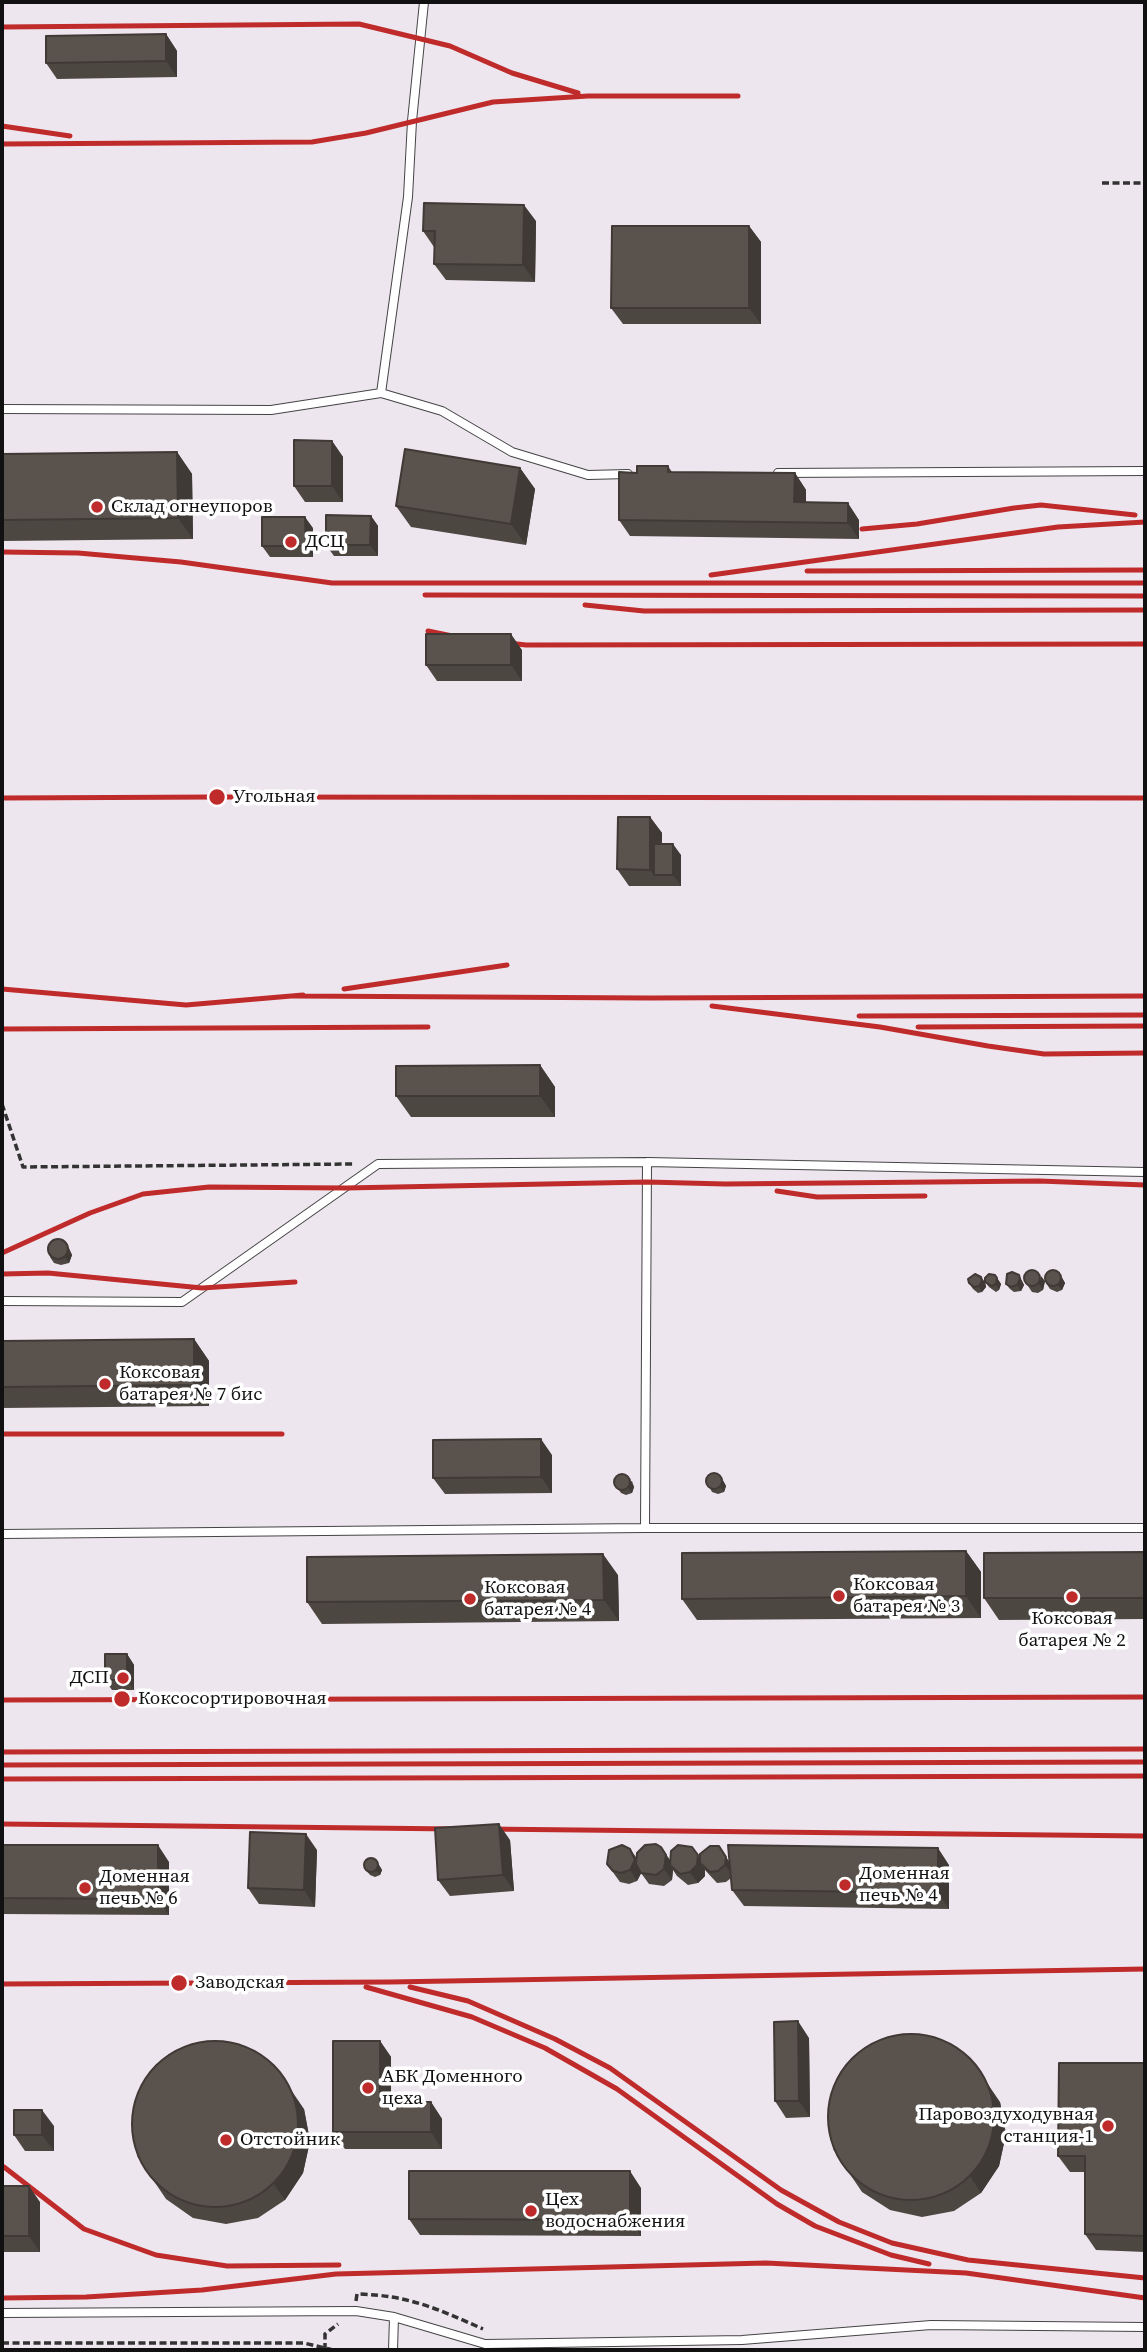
<!DOCTYPE html>
<meta charset="utf-8">
<style>
body{margin:0}
#map{position:relative;width:1147px;height:2352px;overflow:hidden;background:#fffdf5;font-family:"Source Serif 4",serif}
canvas{display:block}
.frame{position:absolute;inset:0;border:4px solid #111;pointer-events:none}
</style>
<div id="map">
<canvas width="1147" height="2352"></canvas>
<div class="frame"></div>
</div>
<script>
const c = document.querySelector('canvas').getContext('2d');
c.lineJoin = 'round';
function fill(path, color) { c.fillStyle = color; c.fill(path, 'evenodd'); }
function trace(path, color, width, dash) { c.strokeStyle = color; c.lineWidth = width; c.lineCap = dash ? 'butt' : 'round'; c.setLineDash(dash || []); c.stroke(path); }
function write(font, color, halo, rows, align = 'center') {
  c.font = font + ' "Source Serif 4",serif'; c.lineWidth = 7; c.setLineDash([]); c.textBaseline = 'middle'; c.strokeStyle = halo; c.fillStyle = color; for (const [text, x, y, turn = 0] of rows) {
    c.save(); c.translate(x, y); c.rotate((+turn || 0) * Math.PI / 180); c.textAlign = isNaN(turn) ? turn : align; if (halo) c.strokeText(text, 0, 0); c.fillText(text, 0, 0); c.restore();
  }
}
const industrial = new Path2D(`
 M2,2H1145V2350H2Z`);
const path = new Path2D(`
 M1102,183H1145
 M2,1104L23,1167L355,1164
 M356,2301L357,2294C408,2295 438,2309 483,2329
 M325,2350V2334L338,2324`);
const lane = new Path2D(`
 M424,2L412,121L408,197L381,393L442,411L512,452L588,475L628,474
 M2,409L271,410L381,393
 M778,473L1145,471
 M647,1162L1145,1172
 M2,1301L182,1302L378,1164L647,1162L645,1528
 M2,1534L645,1528H1145
 M2,2313L356,2311L394,2317L485,2344L742,2340L931,2325L1145,2327
 M393,2350L394,2317`);
const rail = new Path2D(`
 M2,27L359,24L450,46L512,73L578,93
 M2,126L70,136
 M2,144L312,142L366,133L493,102L588,96H738
 M862,529L917,524L1014,508L1041,505L1135,515
 M2,552L78,553L181,562L332,583H1145
 M807,571L1145,570
 M711,575L1058,527L1145,522
 M425,595L1145,596
 M585,605L644,611L1145,610
 M428,631L462,638
 M500,642L526,645L1145,644
 M2,798L217,797L1145,798
 M2,989L186,1005L303,995
 M344,989L507,965
 M294,996L649,998L1145,996
 M712,1006L880,1027L988,1046L1044,1054L1145,1053
 M859,1016L1145,1015
 M918,1027L1145,1026
 M2,1029L428,1027
 M777,1191L817,1197L925,1196
 M2,1253L90,1213L143,1194L209,1187L346,1188L647,1182L725,1184L1039,1181L1145,1185
 M2,1274L48,1273L202,1288L295,1282
 M2,1434H282
 M2,1700L1145,1697
 M2,1752L1145,1749
 M2,1765L1145,1762
 M2,1779L1145,1776
 M2,1824L456,1829
 M484,1829L1145,1836
 M2,1984L390,1982L1145,1969
 M366,1987L472,2017L545,2048L617,2089L777,2204L815,2226L891,2255L929,2264
 M410,1987L468,2001L555,2039L610,2068L781,2190L839,2222L892,2243L968,2260L1145,2278
 M4,2167L84,2229L156,2255L227,2266L339,2265
 M2,2298L86,2297L202,2290L336,2274L766,2263L966,2273L1145,2298`);
const pathBridge = new Path2D(`
 M2,2343H304L333,2350`);
const wall = new Path2D(`
 M166,34L177,51V77L57,79L46,63Z
 M536,221L535,282L446,280L434,264V247L423,231Z
 M749,226L761,242V324H623L611,308Z
 M332,441L343,457V502H305L294,486Z
 M177,452L192,474L193,539L2,541V454Z
 M668,466L672,472L795,473L806,490V503L859,520V539L630,536L619,520L637,473Z
 M520,468L535,489L526,545L411,527L396,506Z
 M371,516L378,526V556H334L326,545Z
 M313,528V557H270L262,546Z
 M522,650V681H437L426,665Z
 M650,817L662,833V844L681,855V886H629L617,869Z
 M540,1065L555,1087V1117H411L396,1096Z
 M69,1248L72,1255L69,1263L61,1265L54,1263L50,1257Z
 M995,1275L1001,1284L999,1290L996,1292L989,1287L985,1282Z
 M1019,1275L1024,1285L1021,1291L1014,1292L1010,1289L1006,1284Z
 M1062,1278L1065,1283L1062,1290L1057,1292L1050,1289L1046,1283Z
 M1024,1280L1045,1281L1043,1290L1038,1293L1032,1292Z
 M985,1282L986,1287L982,1292L978,1293L973,1289L969,1283Z
 M194,1339L209,1361V1406L2,1408V1341Z
 M552,1455V1493L445,1494L433,1478Z
 M720,1475L726,1486L724,1492L718,1494L712,1492L709,1486Z
 M632,1481L634,1487L632,1493L626,1495L621,1493L617,1487Z
 M966,1551L981,1572V1618L697,1620L682,1599Z
 M1145,1552V1619L999,1620L984,1598Z
 M618,1575L619,1621L322,1624L307,1602Z
 M127,1654L134,1665V1690H112L105,1680Z
 M510,1840L514,1891L450,1896L438,1880Z
 M2,1845L169,1862V1915L2,1914Z
 M661,1847L670,1860L700,1858L730,1861L949,1865V1909L744,1906L732,1890L731,1878L726,1882L717,1883L705,1870V1876L698,1883L688,1885L677,1876L673,1870L672,1880L664,1886L649,1884L641,1873L637,1881L629,1884L620,1882L607,1864L630,1849L636,1858Z
 M317,1850L315,1907L259,1904L248,1888Z
 M376,1860L382,1870L380,1875L375,1877L370,1875L366,1870Z
 M809,2038L810,2117L786,2118L775,2101Z
 M380,2041L391,2057V2102H431L442,2119V2149H345L333,2132Z
 M1145,2063V2252L1096,2250L1085,2234V2172H1070L1058,2156Z
 M1000,2102L1006,2134L999,2166L981,2193L954,2211L922,2217L890,2210L862,2192L833,2149Z
 M304,2109L310,2141L303,2173L285,2200L258,2218L226,2224L193,2218L166,2199L137,2156Z
 M54,2126V2151H25L14,2135Z
 M2,2186L40,2202V2252H2Z
 M641,2188V2236L420,2235L409,2219Z`);
const shadedWall = new Path2D(`
 M166,34L177,51V77L166,61Z
 M524,205L536,221L535,282L523,265Z
 M749,226L761,242V324L749,308Z
 M332,441L343,457V502L332,486Z
 M177,452L192,474L193,539L178,518Z
 M520,468L535,489L526,545L511,524Z
 M795,473L806,490V519L794,502Z
 M848,503L859,520V539L848,523Z
 M371,516L378,526V556L370,545Z
 M305,517L313,528V557L306,546Z
 M511,634L522,650V681L511,665Z
 M650,817L662,833L661,875H654L650,870Z
 M673,844L681,855V886L673,875Z
 M540,1065L555,1087V1117L540,1096Z
 M65,1242L72,1255L69,1263L65,1257Z
 M1059,1272L1065,1283L1062,1290L1058,1285Z
 M1019,1275L1024,1285L1021,1291L1017,1285Z
 M1041,1276L1045,1281L1043,1290L1039,1284Z
 M981,1277L985,1282L986,1287L982,1292L979,1286Z
 M997,1278L1001,1284L999,1290L996,1284Z
 M194,1339L209,1361V1406L194,1385Z
 M541,1439L552,1455V1493L541,1477Z
 M720,1475L726,1486L724,1492L720,1486Z
 M628,1476L634,1487L632,1493L628,1487Z
 M966,1551L981,1572V1618L966,1596Z
 M603,1554L618,1575L619,1621L604,1600Z
 M127,1654L134,1665V1690L127,1680Z
 M499,1824L510,1840L514,1891L503,1875Z
 M306,1834L317,1850L315,1907L304,1890Z
 M158,1845L169,1862V1915L158,1899Z
 M692,1847L705,1866L700,1863L705,1870V1876L698,1883L690,1872Z
 M938,1848L949,1865V1909L938,1893Z
 M630,1849L638,1860L643,1870L637,1881L630,1870Z
 M666,1855L674,1866L670,1865L673,1870L672,1880L664,1869Z
 M726,1857L734,1868L733,1876L725,1865Z
 M376,1860L382,1870L380,1875L376,1870Z
 M798,2021L809,2038L810,2117L799,2101Z
 M380,2041L391,2057V2119L380,2102Z
 M970,2058L1000,2102L1006,2134L999,2166L981,2193L970,2176Z
 M274,2065L304,2109L310,2141L303,2173L285,2200L274,2184Z
 M431,2102L442,2119V2149L431,2132Z
 M42,2110L54,2126V2151L42,2135Z
 M630,2171L641,2188V2236L630,2220Z
 M29,2186L40,2202V2252L29,2236Z`);
const building = new Path2D(`
 M166,34V61L46,63V36Z
 M424,203L524,205L523,265L434,264L435,231H423Z
 M612,226H749V308H611Z
 M294,440L332,441V486H294Z
 M405,449L520,468L511,524L396,506Z
 M177,452L178,518L2,520V454Z
 M637,466H668V472L795,473L794,502L848,503V523L619,520V472L637,473Z
 M326,515L371,516L370,545H326Z
 M262,517H305L306,546H262Z
 M426,634H511V665H426Z
 M618,817H650V870L617,869Z
 M654,844H673V875H654Z
 M540,1065V1096H396V1066Z
 M48 1249a10 10 0 1 1 20 0a10 10 0 1 1-20 0Z
 M1024 1278a8 8 0 1 1 16 0a8 8 0 1 1-16 0Z
 M1045 1278a8 8 0 1 1 16 0a8 8 0 1 1-16 0Z
 M1012,1272L1019,1275L1020,1279L1017,1285L1011,1287L1006,1284L1007,1274Z
 M975,1274L981,1277L982,1281L979,1286L974,1287L969,1283L968,1279Z
 M989,1274L995,1275L997,1278L996,1284L992,1286L985,1282V1278Z
 M194,1339V1385L2,1387V1341Z
 M541,1439V1477L433,1478V1440Z
 M706 1481a8 8 0 1 1 16 0a8 8 0 1 1-16 0Z
 M614 1482a8 8 0 1 1 16 0a8 8 0 1 1-16 0Z
 M966,1551V1596L682,1599V1553Z
 M1145,1552V1598H984V1553Z
 M603,1554L604,1600L307,1602V1557Z
 M105,1654H127V1680H105Z
 M499,1824L503,1875L438,1880L435,1828Z
 M250,1832L306,1834L304,1890L248,1888Z
 M656,1844L661,1847L666,1855L664,1869L656,1875L641,1873L636,1864L637,1853L645,1845Z
 M2,1845H158V1899L2,1898Z
 M622,1845L630,1849L635,1860L630,1870L621,1873L613,1871L607,1864L609,1850Z
 M678,1845L692,1847L698,1855L697,1865L690,1872L680,1874L670,1865L671,1851Z
 M728,1845L938,1848V1893L732,1890Z
 M710,1846H719L726,1857L725,1865L718,1871L710,1872L700,1863V1854Z
 M364 1865a7 7 0 1 1 14 0a7 7 0 1 1-14 0Z
 M798,2021L799,2101H775L774,2022Z
 M828 2117a83 83 0 1 1 166 0a83 83 0 1 1-166 0Z
 M333,2041H380V2102H431V2132H333Z
 M132 2124a83 83 0 1 1 166 0a83 83 0 1 1-166 0Z
 M1059,2063H1145V2236L1085,2234V2156H1058Z
 M14,2110H42V2135H14Z
 M409,2171H630V2220L409,2219Z
 M2,2186H29V2236H2Z`);
const markers = [
 [97,507,7,"#bf2b2b"],
 [291,542,7,"#bf2b2b"],
 [217,797,9,"#bf2b2b"],
 [105,1384,7,"#bf2b2b"],
 [839,1596,7,"#bf2b2b"],
 [1072,1597,7,"#bf2b2b"],
 [470,1599,7,"#bf2b2b"],
 [123,1678,7,"#bf2b2b"],
 [122,1699,9,"#bf2b2b"],
 [845,1885,7,"#bf2b2b"],
 [85,1888,7,"#bf2b2b"],
 [179,1983,9,"#bf2b2b"],
 [368,2088,7,"#bf2b2b"],
 [1108,2126,7,"#bf2b2b"],
 [226,2140,7,"#bf2b2b"],
 [531,2211,7,"#bf2b2b"]
];
const poiNames = [
 ["Склад огнеупоров",111,507],
 ["ДСЦ",305,542],
 ["Угольная",233,797],
 ["Коксовая",119,1373],
 ["батарея № 7 бис",119,1395],
 ["Коксовая",853,1585],
 ["батарея № 3",853,1607],
 ["Коксовая",484,1588],
 ["батарея № 4",484,1610],
 ["Коксовая",1072,1619,"center"],
 ["батарея № 2",1072,1641,"center"],
 ["ДСП",109,1678,"right"],
 ["Коксосортировочная",138,1699],
 ["Доменная",859,1874],
 ["печь № 4",859,1896],
 ["Доменная",99,1877],
 ["печь № 6",99,1899],
 ["Заводская",195,1983],
 ["АБК Доменного",382,2077],
 ["цеха",382,2099],
 ["Паровоздуходувная",1094,2115,"right"],
 ["станция-1",1094,2137,"right"],
 ["Отстойник",240,2140],
 ["Цех",545,2200],
 ["водоснабжения",545,2222]
];
fill(industrial, '#eee6ef');
trace(lane, '#444', 10);
trace(path, '#333', 3.5, [7, 3.5]);
trace(lane, '#fff', 8);
trace(rail, '#bf2b2b', 5);
trace(pathBridge, '#333', 3.5, [7, 3.5]);
fill(wall, '#4d4742');
fill(shadedWall, '#3f3a36');
fill(building, '#5a534d');
trace(building, '#3f3a36', 2);
for (const [x, y, r, color] of markers) { const dot = new Path2D(); dot.arc(x, y, r, 0, 2 * Math.PI); c.fillStyle = color; c.fill(dot); trace(dot, '#fff', 2.5); }
write('19px', '#111', '#fff', poiNames, 'left');
</script>
